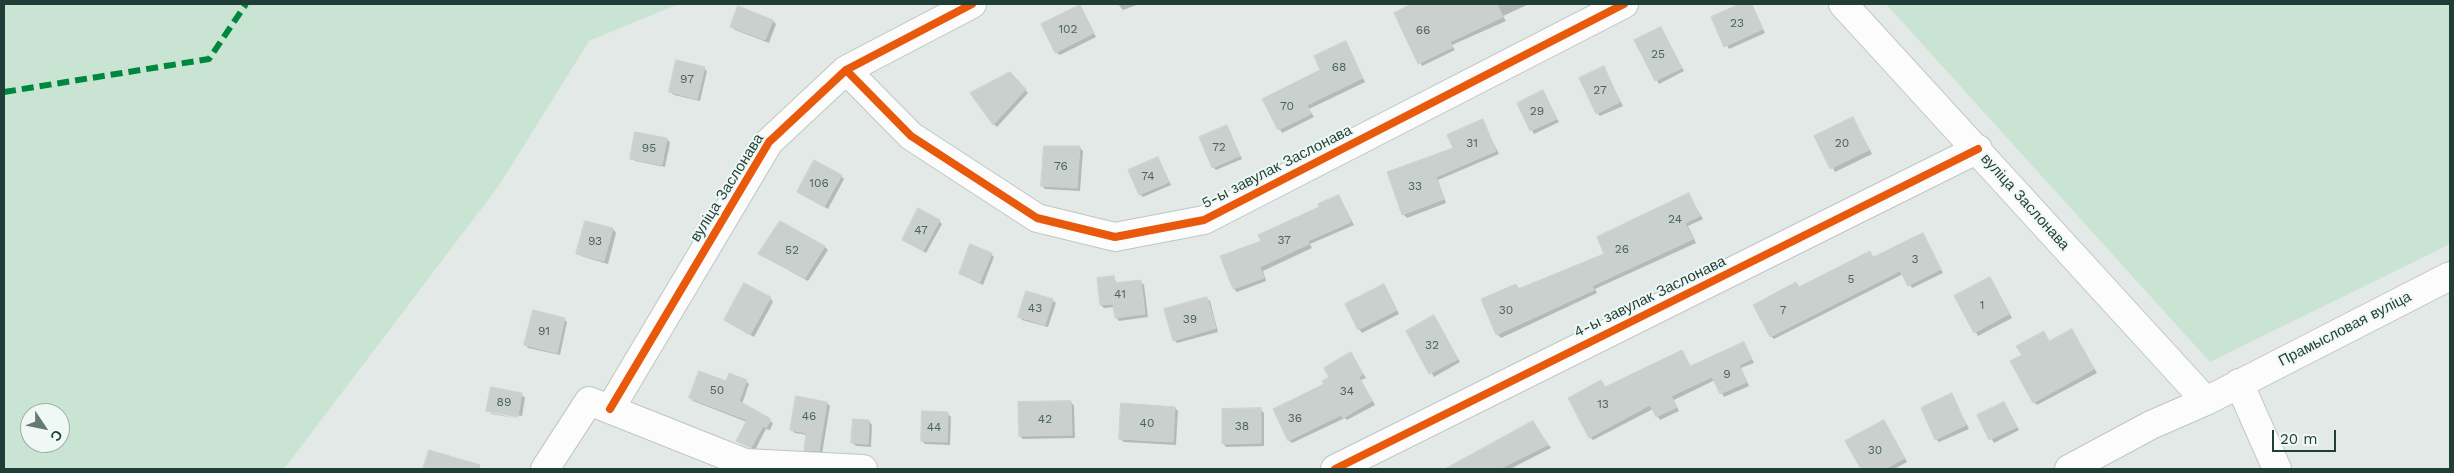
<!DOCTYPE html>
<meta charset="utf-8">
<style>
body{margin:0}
#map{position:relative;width:2454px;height:473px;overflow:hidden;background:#e2e9e6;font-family:"Work Sans",sans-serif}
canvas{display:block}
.frame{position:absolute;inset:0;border:5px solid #1f3e38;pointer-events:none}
.north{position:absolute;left:20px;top:403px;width:50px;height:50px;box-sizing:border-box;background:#f0f8f5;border:1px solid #9caea9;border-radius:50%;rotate:124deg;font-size:14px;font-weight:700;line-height:20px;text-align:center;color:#1f3e38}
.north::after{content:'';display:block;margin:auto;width:18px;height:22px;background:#637a75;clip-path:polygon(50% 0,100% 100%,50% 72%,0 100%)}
.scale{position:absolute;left:2272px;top:430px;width:64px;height:22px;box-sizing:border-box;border:2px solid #1f3e38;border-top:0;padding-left:6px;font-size:15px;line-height:18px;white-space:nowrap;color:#1f3e38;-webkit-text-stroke:4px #f0f8f5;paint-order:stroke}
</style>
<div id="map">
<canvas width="2454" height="473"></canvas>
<div class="frame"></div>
<div class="north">С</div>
<div class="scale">20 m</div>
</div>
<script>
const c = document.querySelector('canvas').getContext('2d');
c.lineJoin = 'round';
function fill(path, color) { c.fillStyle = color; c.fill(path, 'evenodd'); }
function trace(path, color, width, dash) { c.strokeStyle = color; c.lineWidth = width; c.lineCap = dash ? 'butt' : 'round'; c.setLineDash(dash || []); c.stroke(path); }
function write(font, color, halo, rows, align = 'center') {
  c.font = font + ' "Work Sans",sans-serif'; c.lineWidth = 4; c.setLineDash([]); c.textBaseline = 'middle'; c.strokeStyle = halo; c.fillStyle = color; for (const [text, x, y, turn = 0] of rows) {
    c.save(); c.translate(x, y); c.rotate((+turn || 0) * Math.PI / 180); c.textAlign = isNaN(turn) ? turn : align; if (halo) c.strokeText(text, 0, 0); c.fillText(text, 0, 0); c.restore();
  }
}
const green = new Path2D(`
 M4,4H678L589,41L500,184L284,469H4ZM30,413H60V443H30Z
 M1886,4H2450V244L2210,362Z`);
const shadow = new Path2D(`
 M1118,4H1139L1123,10Z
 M1416,4H1529L1503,16L1506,21L1452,45L1455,50L1422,66L1395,13Z
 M1743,4H1752L1765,33L1729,49L1713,18Z
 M1080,6L1096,37L1060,55L1056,52Z
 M773,21L776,24L769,43L735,30L731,27Z
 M1660,29L1684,71L1659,84L1636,41Z
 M1345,42L1365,82L1309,109L1314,117L1282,133L1264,99L1322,70Z
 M1603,67L1623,106L1600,116L1597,113Z
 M704,68L707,71L700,101L674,95L670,92Z
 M1010,74L1028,93L997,127L994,124Z
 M1543,92L1559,122L1534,134L1518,103Z
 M1853,118L1872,154L1835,172L1816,137Z
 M1482,121L1499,154L1438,180L1446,203L1407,218L1403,214L1454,148Z
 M1227,127L1242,159L1216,170L1213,167Z
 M667,139L670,143L665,167L635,161L631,158Z
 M1080,148L1083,151L1080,191L1045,189L1042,186Z
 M1158,158L1171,185L1143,197L1140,194Z
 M841,176L844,179L828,209L798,192Z
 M1689,195L1703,219L1688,226L1696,243L1595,289L1597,293L1501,338L1497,334L1482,300L1516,285L1520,289L1606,254Z
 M1339,196L1354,225L1310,244L1312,248L1263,271L1266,281L1237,292L1234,289L1263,242Z
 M939,221L942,224L926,253L903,239Z
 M586,222L613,229L616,233L608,264L581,256L578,253Z
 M1922,234L1943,273L1912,288L1903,274L1774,339L1771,336L1800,288L1870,253L1874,258Z
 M825,247L828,250L808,281L759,254Z
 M991,254L994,257L983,285L960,274Z
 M1114,278L1117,284L1140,281L1144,285L1148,317L1119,321L1116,317L1115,307L1104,308L1101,305Z
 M1993,282L2012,318L1978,336L1956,297Z
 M1383,285L1399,314L1362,333L1359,329Z
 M770,298L773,302L754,337L725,320Z
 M1206,298L1210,301L1218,332L1177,343L1174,340Z
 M1052,300L1056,303L1048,327L1022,320L1019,316Z
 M1434,317L1460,362L1434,377L1407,331Z
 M564,319L567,322L560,355L528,348L525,344Z
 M2072,330L2097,373L2037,405L2034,402L2023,356L2043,332L2050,342Z
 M1744,343L1754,363L1741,368L1749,386L1724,397L1715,380L1674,400L1679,411L1660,420L1653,409L1593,440L1590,437L1601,381L1606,388L1682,352L1691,367Z
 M1351,354L1366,378L1361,380L1375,405L1347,420L1345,418L1292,443L1289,440L1326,385Z
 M746,381L749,384L742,404L773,423L770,430L766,429L755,450L737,440L747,422L693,401L690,398L727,383Z
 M492,389L522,395L525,398L522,416L490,410V412L488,410Z
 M1952,395L1969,429L1939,442L1936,439Z
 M1071,402L1074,406L1075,438L1023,439L1020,436Z
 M827,403L830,406L822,454L808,453L805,450L807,435L795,433L791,430Z
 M2004,403L2019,430L1994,443L1979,416Z
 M1175,408L1178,411L1176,445L1124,442L1120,439Z
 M1261,410L1264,413V446L1226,447L1223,443Z
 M490,413L521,419L491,414Z
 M948,414L951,417L950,445L925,444L922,441Z
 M869,421L872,425L871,447L856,446L852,442Z
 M1884,421L1907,462L1894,469H1862L1847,441Z
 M1533,423L1551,448L1510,469H1447Z`);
const building = new Path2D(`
 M1412,4H1497L1503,17L1450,42L1453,47L1418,64L1394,13Z
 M1740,4H1751L1763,29L1724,47L1711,17Z
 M1080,5L1094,33L1055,53L1041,24Z
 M738,6L773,20L765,40L730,27Z
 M1661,27L1682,68L1655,81L1634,40Z
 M1346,41L1363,78L1307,105L1311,114L1278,130L1262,99L1320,70L1314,56Z
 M676,60L705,67L697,99L669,92Z
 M1604,66L1620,102L1596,114L1579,78Z
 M1010,72L1026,89L993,125L970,93Z
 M1543,90L1557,119L1530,131L1517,103Z
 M1853,117L1869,150L1830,169L1814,136Z
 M1483,119L1496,151L1436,177L1444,199L1402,215L1387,172L1453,148L1447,135Z
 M1227,125L1240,156L1212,168L1199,137Z
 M635,132L667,138L662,165L630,159Z
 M1044,146H1080L1077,188L1041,186Z
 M1158,157L1169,182L1139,195L1128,170Z
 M814,160L842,175L824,207L797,192Z
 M1689,193L1700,216L1685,223L1693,239L1592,286L1594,290L1496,335L1481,299L1516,284L1518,289L1604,254L1597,237Z
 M1339,195L1351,222L1308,241L1309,244L1260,267L1264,278L1233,289L1220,256L1261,241L1258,235L1319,207L1318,204Z
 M918,208L940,220L923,251L902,240Z
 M585,221L613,228L604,261L576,254Z
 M780,221L825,246L805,278L758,254Z
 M1923,233L1941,269L1908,286L1900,271L1770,337L1753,305L1796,282L1799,287L1870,251L1873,257Z
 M970,244L992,253L980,282L959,274Z
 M1114,276L1115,283L1141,280L1145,314L1115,318L1113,304L1100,305L1097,278Z
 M1990,277L2009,314L1974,333L1954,296Z
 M744,283L771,297L750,335L724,320Z
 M1384,284L1397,310L1358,330L1345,304Z
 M1026,291L1053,299L1045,325L1018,317Z
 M1207,297L1216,328L1173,341L1164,309Z
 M533,310L565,318L557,353L524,345Z
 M1434,315L1458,359L1429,374L1406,331Z
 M2072,329L2094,369L2033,403L2010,361L2022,355L2016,346L2044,331L2049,341Z
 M1744,342L1752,359L1739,365L1747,382L1720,394L1712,377L1671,396L1677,407L1656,417L1650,405L1589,438L1568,398L1601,380L1605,387L1682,350L1690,366Z
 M1351,352L1363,374L1359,377L1372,401L1343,418L1341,415L1288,441L1273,409L1324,384L1322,381L1329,377L1324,368Z
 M699,371L726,381L729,373L747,380L739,401L771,419L766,428L763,426L751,448L736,441L747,420L689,398Z
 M491,387L522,393L518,417L486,411Z
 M1952,393L1966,425L1935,440L1921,408Z
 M796,396L827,402L819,451L804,450L806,433L790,430Z
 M1071,401L1072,435L1019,436L1018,402Z
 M2004,402L2017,427L1989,440L1977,415Z
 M1121,403L1175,407L1173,442L1119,439Z
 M1261,408V443L1222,444V409Z
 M922,411L948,412L947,442L921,441Z
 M853,419L869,420L868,444L851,443Z
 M1884,420L1905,458L1885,469H1861L1845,441Z
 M1533,421L1548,445L1499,469H1445Z
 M429,450L480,465L479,469H423Z`);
const minor = new Path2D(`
 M1843,4L2206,401
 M846,70L911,136L1037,218L1115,237L1204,220L1624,4
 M2239,383L2277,469
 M610,409L769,142L846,70L972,4
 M545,469L589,401L745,463L863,469
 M1335,469L1978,149
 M2069,469L2151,425L2206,401L2450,276`);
const quiet = new Path2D(`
 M4,92L209,59L246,4`);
const cycleway = new Path2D(`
 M846,70L911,136L1037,218L1115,237L1204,220L1624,4
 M610,409L769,142L846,70L972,4
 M1335,469L1978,149`);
const numberNames = [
 ["23",1737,23],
 ["102",1068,29],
 ["66",1423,30],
 ["25",1658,54],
 ["68",1339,67],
 ["97",687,79],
 ["27",1600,90],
 ["70",1287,106],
 ["29",1537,111],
 ["31",1472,143],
 ["20",1842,143],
 ["72",1219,147],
 ["95",649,148],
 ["76",1061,166],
 ["74",1148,176],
 ["106",819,183],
 ["33",1415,186],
 ["24",1675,219],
 ["47",921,230],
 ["37",1284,240],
 ["93",595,241],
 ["26",1622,249],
 ["52",792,250],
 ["3",1915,259],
 ["5",1851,279],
 ["41",1120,294],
 ["1",1982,305],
 ["43",1035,308],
 ["30",1506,310],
 ["7",1783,310],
 ["39",1190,319],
 ["91",544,331],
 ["32",1432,345],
 ["9",1727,374],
 ["50",717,390],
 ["34",1347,391],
 ["89",504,402],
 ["13",1603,404],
 ["46",809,416],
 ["36",1295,418],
 ["42",1045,419],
 ["40",1147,423],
 ["38",1242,426],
 ["44",934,427],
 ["30",1875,450]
];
const streetNames = [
 ["5-ы завулак Заслонава",1277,167,-27],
 ["вуліца Заслонава",727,188,-58],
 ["вуліца Заслонава",2025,202,48],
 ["4-ы завулак Заслонава",1650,297,-26],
 ["Прамысловая вуліца",2345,329,-27]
];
fill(green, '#cae4d3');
fill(shadow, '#0003');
fill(building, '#c9d0cd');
trace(building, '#cbd2cf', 1);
trace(minor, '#bfc6c3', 30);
trace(minor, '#fbfcfb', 28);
trace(quiet, '#00873e', 6, [12, 6]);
trace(cycleway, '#e8590c', 8);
write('12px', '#4a635e', null, numberNames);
write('15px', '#1f3e38', '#f0f8f5', streetNames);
</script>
